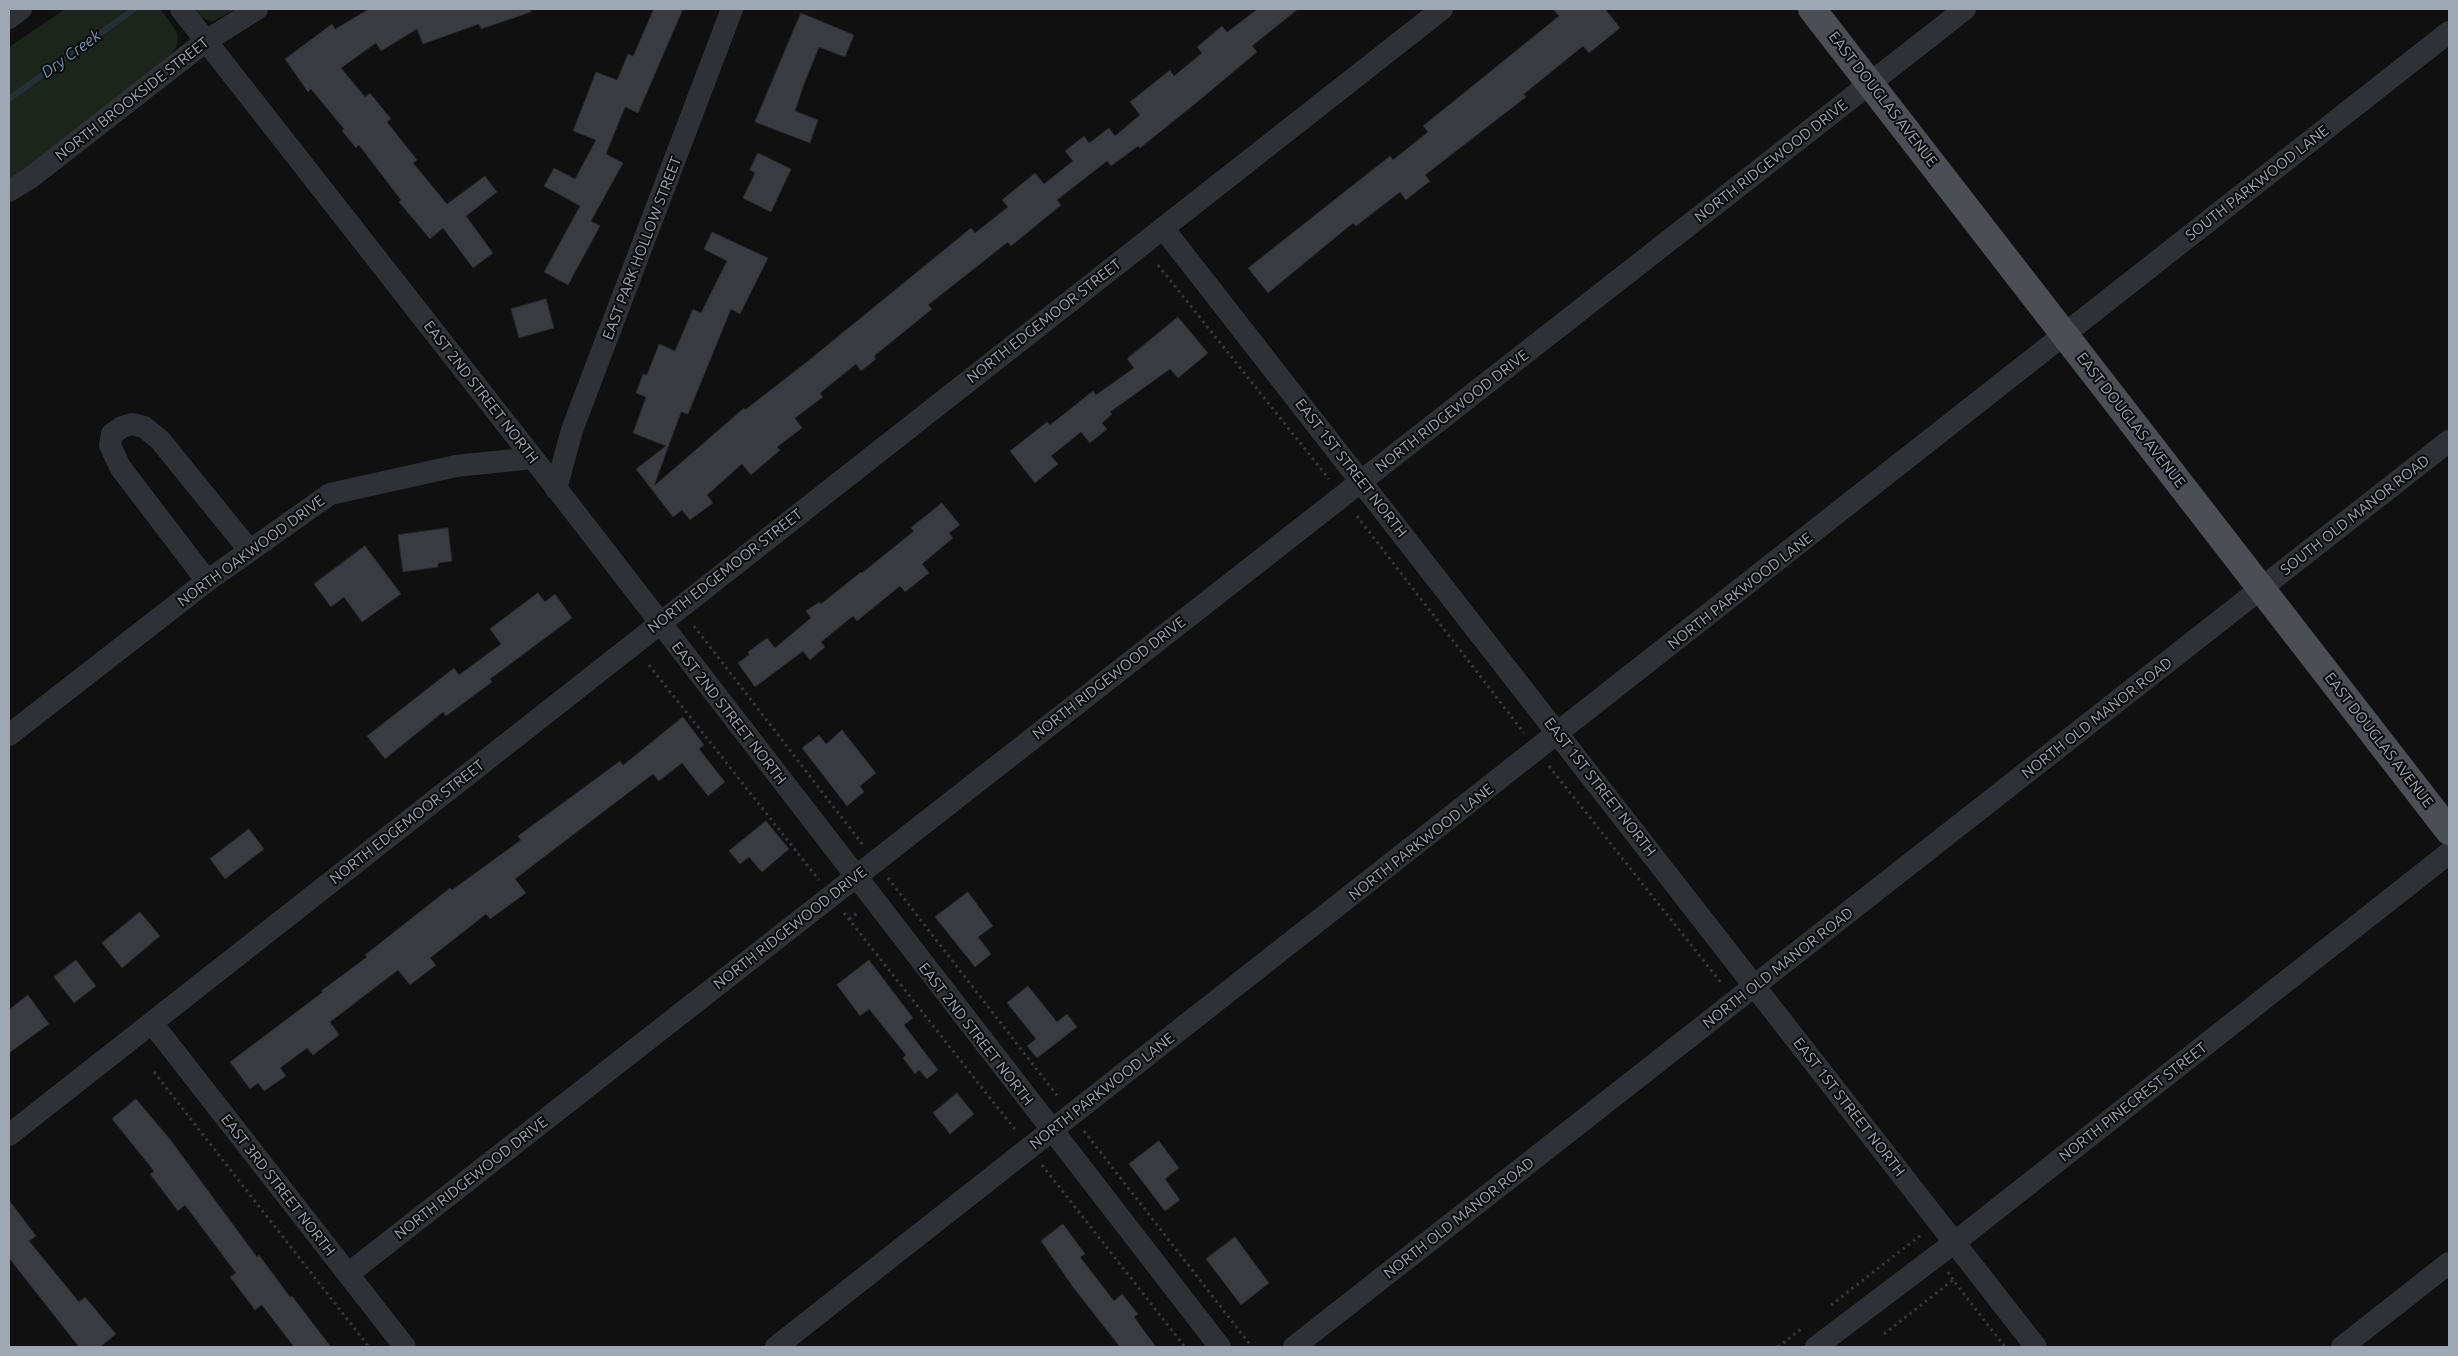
<!DOCTYPE html>
<style>
body{margin:0}
#map{position:relative;width:2458px;height:1356px;overflow:hidden;background:#101011;font-family:Ubuntu,sans-serif}
canvas{display:block}
.frame{position:absolute;inset:0;border:10px solid #9fa6b4;pointer-events:none}
</style>
<div id="map">
<canvas width="2458" height="1356"></canvas>
<div class="frame"></div>
</div>
<script>
const c = document.querySelector('canvas').getContext('2d');
c.lineJoin = 'round';
function fill(path, color) { c.fillStyle = color; c.fill(path, 'evenodd'); }
function trace(path, color, width, dash) { c.strokeStyle = color; c.lineWidth = width; c.lineCap = dash ? 'butt' : 'round'; c.setLineDash(dash || []); c.stroke(path); }
function write(font, color, halo, rows, align = 'center') {
  c.font = font + ' Ubuntu,sans-serif'; c.lineWidth = 4; c.setLineDash([]); c.textBaseline = 'middle'; c.strokeStyle = halo; c.fillStyle = color; for (const [text, x, y, turn = 0] of rows) {
    c.save(); c.translate(x, y); c.rotate((+turn || 0) * Math.PI / 180); c.textAlign = isNaN(turn) ? turn : align; if (halo) c.strokeText(text, 0, 0); c.fillText(text, 0, 0); c.restore();
  }
}
const green = new Path2D(`
 M65,9H160C179,34 187,39 163,64L9,180V47Z
 M195,9H236L212,22L202,17Z`);
const stream = new Path2D(`
 M9,99L134,9`);
const building = new Path2D(`
 M369,9H531V12L481,29L479,24L423,44L417,29L381,51L376,43L341,68L365,97L370,93L391,119L387,122L417,160L413,163L447,204L485,176L497,192L466,216L493,253L473,268L443,228L430,239L399,202L401,200L359,145L356,148L342,131L344,129L311,89L308,92L285,59L332,24L335,29Z
 M654,9H683L638,113L625,107L606,154L623,163L591,221L600,226L568,285L544,272L580,206L544,186L554,168L575,179L596,140L573,131L596,72L617,80L628,54L633,56Z
 M1258,9H1298L1252,46L1257,52L1196,103L1140,148L1138,146L1111,166L1107,161L1057,200L1061,205L1011,246L1008,242L928,305L932,309L874,356L876,359L861,371L856,364L820,393L823,397L795,418L802,428L777,447L780,450L751,475L742,464L707,495L713,503L690,520L682,510L673,517L636,469L666,446L633,433L646,397L636,393L643,374L647,375L659,344L675,351L693,309L701,313L727,261L704,249L712,232L768,258L740,314L731,309L688,414L681,412L654,486L744,408L745,410L808,361L971,228L975,233L1008,207L1002,200L1035,173L1044,184L1073,161L1065,151L1084,136L1089,143L1109,128L1115,136L1140,115L1130,102L1170,70L1174,76L1202,53L1197,47L1222,26L1227,32Z
 M1553,9H1605L1620,28L1589,53L1583,46L1524,94L1526,97L1425,175L1430,181L1406,200L1400,192L1356,226L1353,223L1268,293L1248,268L1390,156L1393,160L1428,132L1423,126L1559,16Z
 M801,13L854,35L845,57L819,47L804,84L795,111L818,120L810,143L755,122Z
 M758,153L791,169L771,212L743,198L755,173L750,170Z
 M546,299L554,328L519,338L511,309Z
 M1178,317L1208,353L1178,378L1170,369L1110,412L1112,414L1102,423L1107,429L1090,443L1081,432L1051,456L1058,464L1035,483L1010,451L1047,422L1050,425L1093,391L1096,395L1134,368L1127,359Z
 M942,503L960,525L949,533L953,538L922,564L929,573L905,592L900,586L857,621L853,616L821,642L825,647L810,660L803,651L755,687L738,663L749,655L748,652L767,638L775,648L811,618L806,611L819,602L821,604L861,572L862,573L914,531L911,528Z
 M448,528L452,561L438,563V567L403,572L398,535Z
 M365,546L401,594L362,622L344,597L331,607L314,584Z
 M538,593L545,602L555,594L572,618L490,679L492,682L446,716L443,712L385,759L367,736L454,668L459,675L501,644L490,629Z
 M683,717L704,745L699,749L725,782L708,796L682,763L659,781L653,774L515,879L526,893L490,919L486,914L430,958L436,965L410,985L398,970L330,1022L339,1035L313,1055L307,1048L280,1068L286,1076L264,1091L258,1083L250,1089L230,1062L323,992L321,991L367,957L365,955L450,888L452,890L521,840L518,836L620,761L623,765Z
 M842,730L876,773L860,786L864,792L847,806L802,748L819,735L826,744Z
 M766,821L789,849L762,872L749,857L740,864L729,851Z
 M249,829L264,849L225,879L210,859Z
 M968,892L993,926L978,937L991,954L975,967L935,917Z
 M140,912L160,936L122,968L102,943Z
 M76,960L96,986L74,1003L54,977Z
 M869,960L913,1018L904,1025L938,1070L927,1079L919,1070L915,1074L903,1058L906,1055L869,1009L860,1016L837,985Z
 M1028,986L1057,1022L1067,1014L1077,1027L1037,1058L1027,1046L1036,1039L1007,1003Z
 M28,995L49,1024L9,1053V1010Z
 M957,1093L974,1114L950,1134L933,1113Z
 M136,1099L169,1138L257,1257L259,1255L290,1297L292,1296L331,1347H294L262,1305L255,1310L230,1277L236,1273L185,1205L178,1211L150,1174L154,1171L112,1119Z
 M1159,1141L1179,1168L1165,1179L1180,1200L1165,1211L1129,1164Z
 M9,1200L36,1236L29,1241L79,1302L85,1297L116,1334L100,1347H79L9,1258Z
 M1063,1224L1085,1254L1080,1257L1114,1301L1122,1294L1138,1314L1134,1317L1156,1347H1120L1073,1287L1041,1241Z
 M1235,1237L1269,1283L1241,1305L1206,1259Z`);
const path = new Path2D(`
 M1158,265L1329,479
 M1357,516L1524,733
 M694,626L863,845
 M649,665L819,880
 M1549,766L1722,984
 M888,878L1059,1098
 M844,913L1017,1132
 M849,919L859,912
 M154,1072L369,1347
 M1084,1131L1252,1347
 M1042,1165L1185,1347
 M1948,1272L1953,1280
 M1831,1305L1921,1235
 M1884,1334L1953,1280L2005,1347
 M1778,1347L1801,1329`);
const minor = new Path2D(`
 M181,9L533,458L1220,1347
 M9,18L21,9
 M9,191L30,178L206,41L257,9
 M1163,228L2036,1347
 M556,489L572,430L732,9
 M207,581L120,467L110,445L112,434L122,427L132,424L144,427L160,440L250,551
 M9,735L207,581L330,494L456,466L533,458
 M152,1023L405,1347
 M9,1135L1442,9
 M348,1274L1965,9
 M776,1347L2449,32
 M1294,1347L2449,441
 M1816,1347L1955,1242L2449,853
 M2342,1347L2449,1263`);
const major = new Path2D(`
 M1812,9L2449,831`);
const streetNames = [
 ["NORTH BROOKSIDE STREET",132,99,-38],
 ["EAST DOUGLAS AVENUE",1883,99,52],
 ["NORTH RIDGEWOOD DRIVE",1771,161,-38],
 ["SOUTH PARKWOOD LANE",2257,183,-38],
 ["EAST PARK HOLLOW STREET",642,248,-69],
 ["NORTH EDGEMOOR STREET",1044,321,-38],
 ["EAST 2ND STREET NORTH",481,392,52],
 ["NORTH RIDGEWOOD DRIVE",1452,411,-38],
 ["EAST DOUGLAS AVENUE",2131,420,52],
 ["EAST 1ST STREET NORTH",1351,468,52],
 ["SOUTH OLD MANOR ROAD",2355,515,-38],
 ["NORTH OAKWOOD DRIVE",251,551,-36],
 ["NORTH EDGEMOOR STREET",725,571,-38],
 ["NORTH PARKWOOD LANE",1740,591,-38],
 ["NORTH RIDGEWOOD DRIVE",1109,678,-38],
 ["EAST 2ND STREET NORTH",729,713,52],
 ["NORTH OLD MANOR ROAD",2097,718,-38],
 ["EAST DOUGLAS AVENUE",2379,740,52],
 ["EAST 1ST STREET NORTH",1600,787,52],
 ["NORTH EDGEMOOR STREET",407,822,-38],
 ["NORTH PARKWOOD LANE",1421,842,-38],
 ["NORTH RIDGEWOOD DRIVE",790,928,-38],
 ["NORTH OLD MANOR ROAD",1778,968,-38],
 ["EAST 2ND STREET NORTH",976,1034,52],
 ["NORTH PARKWOOD LANE",1102,1091,-38],
 ["NORTH PINECREST STREET",2133,1102,-38],
 ["EAST 1ST STREET NORTH",1849,1107,52],
 ["NORTH RIDGEWOOD DRIVE",471,1178,-38],
 ["EAST 3RD STREET NORTH",278,1185,52],
 ["NORTH OLD MANOR ROAD",1459,1218,-38]
];
const waterNames = [
 ["Dry Creek",71,54,-36]
];
fill(green, '#1c241c');
trace(stream, '#252f36', 6);
fill(building, '#3a3b41');
trace(building, '#29292d', 1);
trace(path, '#36383e', 3, [2.5, 4]);
trace(minor, '#303136', 22);
trace(major, '#4c4e56', 28);
write('15px', '#9fa6b4', '#0b0b0c', streetNames);
write('italic 16px', '#7297b3', '#0b0b0c', waterNames);
</script>
